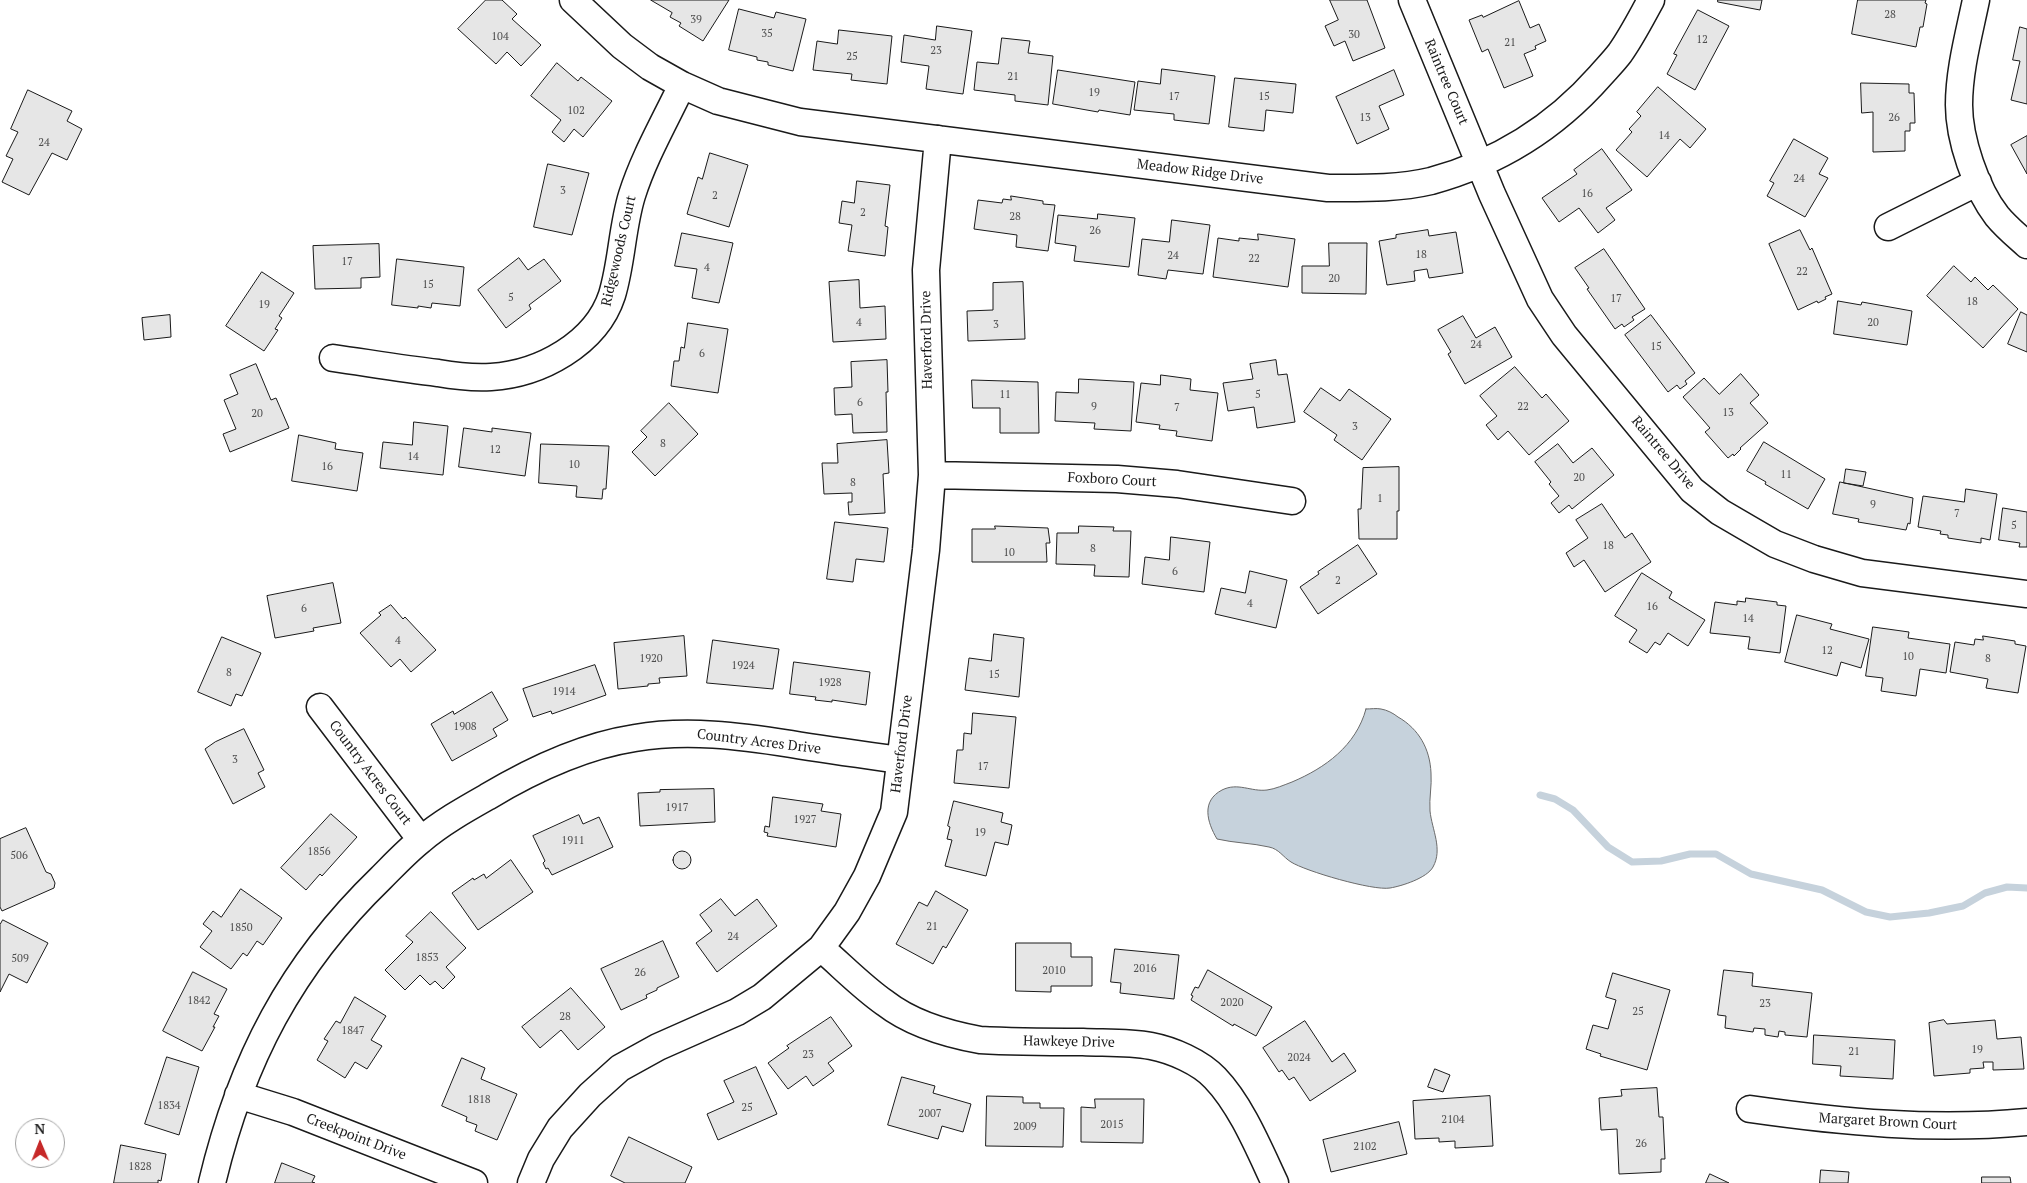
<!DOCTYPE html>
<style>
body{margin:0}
#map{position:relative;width:2027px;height:1183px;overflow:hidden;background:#fff;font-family:"PT Serif",serif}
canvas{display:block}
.north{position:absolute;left:15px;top:1118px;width:50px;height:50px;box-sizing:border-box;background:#fff;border:1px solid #a3a3a3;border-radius:50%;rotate:359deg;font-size:14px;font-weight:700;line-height:20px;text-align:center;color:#1a1a1a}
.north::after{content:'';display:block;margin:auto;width:18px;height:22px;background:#c62828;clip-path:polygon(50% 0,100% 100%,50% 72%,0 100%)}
</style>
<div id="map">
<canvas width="2027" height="1183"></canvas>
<div class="north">N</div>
</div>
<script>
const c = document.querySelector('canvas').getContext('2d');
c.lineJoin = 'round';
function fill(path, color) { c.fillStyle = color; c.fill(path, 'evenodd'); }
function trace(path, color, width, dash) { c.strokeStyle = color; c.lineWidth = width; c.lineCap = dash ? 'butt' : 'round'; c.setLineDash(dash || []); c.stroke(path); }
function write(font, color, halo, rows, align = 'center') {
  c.font = font + ' "PT Serif",serif'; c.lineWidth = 4; c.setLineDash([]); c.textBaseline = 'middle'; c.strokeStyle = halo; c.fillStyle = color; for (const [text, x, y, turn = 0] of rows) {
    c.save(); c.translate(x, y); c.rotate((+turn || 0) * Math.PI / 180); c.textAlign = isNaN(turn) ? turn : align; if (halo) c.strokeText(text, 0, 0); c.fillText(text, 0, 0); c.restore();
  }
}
const water = new Path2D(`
 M1366,709C1371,709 1376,708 1381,709C1387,710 1393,713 1398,717C1419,729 1430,749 1431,773C1432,786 1429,798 1430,811C1432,830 1443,849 1433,867C1427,878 1402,886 1390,888C1373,891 1305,871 1291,862C1283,857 1279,849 1269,847C1252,843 1234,843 1217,839C1207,822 1201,801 1222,790C1238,782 1251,792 1267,790C1275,789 1284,785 1292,782C1325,768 1356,746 1366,709Z`);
const stream = new Path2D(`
 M1540,795L1555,799L1573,810L1608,847L1632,862L1661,861L1690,854H1716L1751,874L1822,890L1866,912L1890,917L1929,913L1963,906L1985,893L2007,887L2027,888`);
const building = new Path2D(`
 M486,0H502L517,14L512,19L541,45L521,66L507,52L496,64L458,29Z
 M651,0H729L703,41L679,26L681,23L670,17L672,13Z
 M1330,0H1367L1385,48L1353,61L1345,41L1334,46L1325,26L1338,20Z
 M1718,0H1762L1760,10L1718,2Z
 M1858,0H1926L1925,3L1927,4L1923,27H1920L1916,47L1852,34Z
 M1519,1L1530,28L1539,24L1546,41L1535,46L1536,49L1524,54L1533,76L1504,88L1488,49L1482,52L1469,20L1482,15L1483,17Z
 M739,9L774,18L776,12L806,19L793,71L768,65V62L757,60V57L729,50Z
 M1698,10L1729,26L1695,90L1667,74L1677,55L1674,54Z
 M937,26L972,31L963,94L926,89L929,66L901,62L904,35L935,40Z
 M2020,27L2027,29V104L2011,100L2020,61L2013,60Z
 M839,30L892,36L887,84L851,80L852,74L813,70L817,41L837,44Z
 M1002,38L1030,41L1028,53L1053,56L1048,105L1015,101V95L974,90L977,62L998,64Z
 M557,63L578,81L581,77L612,101L583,137L574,129L564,142L552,132L561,120L531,96Z
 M1162,69L1215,76L1209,124L1174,120V114L1134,110L1138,81L1160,84Z
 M1058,70L1135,82L1130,115L1099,110L1098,112L1053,104Z
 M1394,70L1404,95L1379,106L1389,129L1357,144L1336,97Z
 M1235,78L1296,84L1293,113L1266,110L1264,131L1229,127Z
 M1861,83L1909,84V93H1914L1915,123H1910V131H1905V151L1873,152V112L1862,113Z
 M1658,87L1706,129L1690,148L1680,139L1647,177L1616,150L1632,132L1629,129L1641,116L1637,112Z
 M28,90L72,111L67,121L82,129L67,160L52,153L29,195L2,182L13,159L6,156L18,132L11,129Z
 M2027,136V174L2011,145Z
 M1794,139L1828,158L1819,174L1828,178L1805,217L1767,196L1774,183L1770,181Z
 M1602,149L1632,190L1606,208L1615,220L1598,233L1579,208L1559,222L1542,198L1577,174L1574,170Z
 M710,153L748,165L729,227L687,214L698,177L702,179Z
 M548,164L589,173L572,235L534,227Z
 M857,181L890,185L885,226L888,227L885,256L848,251L852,225L839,223L842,201L854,203Z
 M1011,196L1043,201V204L1055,205L1048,251L1016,247L1017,235L974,229L978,200L1002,203L1003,199L1011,200Z
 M1098,214L1135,218L1129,267L1074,261L1076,246L1055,243L1058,215L1097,219Z
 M1172,220L1210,225L1203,274L1168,270L1166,279L1138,275L1142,239L1169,242Z
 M1428,230L1429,236L1456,232L1463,273L1429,278L1427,269L1414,271L1415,281L1387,285L1379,241L1396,238V235Z
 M1800,230L1810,250L1812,248L1832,294L1825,297L1826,299L1818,303L1817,301L1798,310L1769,244Z
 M682,233L733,243L719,303L692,298L697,269L675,266Z
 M1258,234L1295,239L1288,287L1213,277L1218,238L1239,241V238L1258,240Z
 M1329,243H1367L1366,294L1302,293V266H1329Z
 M379,244L380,277L361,278V288L315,289L313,246Z
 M1604,249L1645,309L1632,317L1634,320L1624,327L1622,324L1615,329L1587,289L1589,288L1575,268Z
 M519,258L528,270L544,259L561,281L529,305L531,309L506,328L478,290Z
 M397,259L464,267L460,306L432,303L431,308L418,306V308L392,305Z
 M1954,266L1971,282L1975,277L1988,290L1993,285L2018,309L1983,348L1927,296Z
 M262,272L294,293L279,316L282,318L275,329L278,330L264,351L226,326Z
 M859,280L860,308L885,306L886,339L833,342L829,282Z
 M1023,282L1025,339L968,341L967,311L993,310V283Z
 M1838,301L1861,305L1862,302L1912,311L1907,345L1834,334Z
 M2021,312L2027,315V352L2008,344Z
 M170,315L171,337L144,340L142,318Z
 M1651,315L1695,373L1685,381L1687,384L1680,389L1677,385L1668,392L1625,335Z
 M1463,316L1476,338L1495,327L1512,357L1465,384L1448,354L1451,352L1438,330Z
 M688,323L728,329L718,393L671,386L674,361H679L681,347L684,348Z
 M887,360L888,392H886L887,432L853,433L852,414L835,415L834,388L852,387L851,362Z
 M1276,360L1278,375L1287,374L1295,422L1257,428L1254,407L1228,411L1223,383L1253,379L1250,364Z
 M256,364L271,400L276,398L289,428L230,452L223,434L236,429L224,400L238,394L230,375Z
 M1515,367L1542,398L1546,394L1569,421L1529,455L1508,431L1498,440L1486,425L1497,416L1480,396Z
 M1741,374L1759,395L1750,403L1768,423L1740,448L1741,449L1734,456L1733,454L1728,458L1705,432L1710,428L1683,397L1704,378L1719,394Z
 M1161,375L1191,379L1190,390L1218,393L1212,441L1176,436L1177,431L1159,429L1160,425L1136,422L1141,383L1160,385Z
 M1079,379L1134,382L1131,431L1094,429L1095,423L1055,421L1056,392L1078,393Z
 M972,380L1038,382L1039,433H1000V408H973Z
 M1321,388L1340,401L1349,389L1391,419L1362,460L1334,440L1337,435L1304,412Z
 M669,403L698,434L655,476L632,452L647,437L641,431Z
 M414,422L448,426L443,475L380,468L383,442L412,445Z
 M464,428L492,432V428L531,433L525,476L459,467Z
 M299,435L336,443L335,449L363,453L357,491L292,481Z
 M887,440L889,473L883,474L885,513L849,515L848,502H852V493L824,494L822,463H838L837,444Z
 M1764,442L1825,479L1808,509L1765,484L1766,482L1747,471Z
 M541,444L609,446L606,489H603L602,499L576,497L577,486L539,483Z
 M1558,444L1573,463L1592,448L1614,475L1572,509L1569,505L1559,513L1551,503L1559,496L1549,484L1551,482L1535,462Z
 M1399,467V511H1397V539H1359L1358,509H1361L1363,468Z
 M1846,469L1866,472L1863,486L1844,483Z
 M1840,482L1913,498L1910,524L1908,523L1906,530L1858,522L1859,519L1833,514Z
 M1966,489L1997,494L1990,540L1981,538V543L1948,538V535L1940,534L1941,531L1918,527L1923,496L1964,502Z
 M1602,504L1625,538L1632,533L1651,562L1605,592L1584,560L1574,567L1566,553L1588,538L1576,520Z
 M2003,508L2027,512V547H2019L2020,543L1999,540Z
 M835,522L888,528L884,562L856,559L853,582L827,579Z
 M995,526L1048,528L1050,543H1046L1047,562H972V529H995Z
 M1079,526L1114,527L1113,531H1131L1129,577L1094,576L1095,565L1056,564L1057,533H1078Z
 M1171,537L1210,542L1204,592L1142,584L1145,557L1169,560Z
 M1358,545L1377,574L1318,614L1300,587L1319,574L1318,572Z
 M1250,571L1287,580L1276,628L1215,614L1221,588L1245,593Z
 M1642,573L1672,592L1669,598L1705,620L1688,646L1668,633L1660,645L1655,642L1647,653L1629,642L1637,630L1615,616Z
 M333,583L341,623L313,628L314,631L275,638L267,596Z
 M1746,598L1777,602V605L1786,606L1780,653L1748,649L1750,637L1710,633L1715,602L1737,605V601L1745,602Z
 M391,605L403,619L405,617L436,650L411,672L400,659L391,667L360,633L381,615L379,613Z
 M1797,615L1832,624L1830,629L1869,639L1861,668L1841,662L1837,676L1785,662Z
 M1873,627L1909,632L1908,638L1950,644L1946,673L1920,669L1916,696L1881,691L1883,678L1866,676Z
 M994,634L1024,638L1019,697L965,690L969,658L991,661Z
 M684,636L687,676L659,678L660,683L648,684V686L618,689L614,643Z
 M1983,636L2015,641V644L2026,646L2018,693L1986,688L1988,679L1950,672L1955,642L1974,645L1975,639L1983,640Z
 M222,637L261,653L242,696L236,694L231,706L198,692Z
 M713,640L779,649L773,689L707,683Z
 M794,662L870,672L866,705L832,700V702L815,700L816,697L790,694Z
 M595,665L606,695L552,714L551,711L533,717L523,689Z
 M492,692L508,720L493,729L497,736L452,761L431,724L453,711L454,714Z
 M973,713L1016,717L1009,788L954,783L957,750H963L964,733L971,734Z
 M244,729L264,770L258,773L265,787L233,804L205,749L215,742Z
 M714,789L715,822L640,826L638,793L660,792V790Z
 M773,797L823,804L821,811L841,814L836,847L767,836L768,833L764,832L765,826L769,827Z
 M954,801L1003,813L1001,822L1012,825L1008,845L995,842L986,876L945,866L952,840L947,839L950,827L948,826Z
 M331,814L357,837L322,876L320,874L306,890L281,868Z
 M579,815L583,824L599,817L613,847L552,875L548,868L546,869L543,863L545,861L533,836Z
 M26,828L46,872L51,874L55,883L54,888L2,911L0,907V839Z
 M673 860a9 9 0 1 1 18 0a9 9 0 1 1-18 0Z
 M511,860L533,892L478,930L452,893L473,878L474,880L484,874L486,878Z
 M241,889L282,918L263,945L257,941L247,956L243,953L231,969L200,947L212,931L203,924L213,911L221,917Z
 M936,891L968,910L946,948L943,946L933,964L896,944L919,902L927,906Z
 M721,899L735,916L757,899L777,926L717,972L696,943L712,931L700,915Z
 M431,912L466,948L446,967L455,977L443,989L435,981L430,985L420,975L405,990L385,970L413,942L406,936Z
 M3,920L48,943L27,983L9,974L0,992V925Z
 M663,941L679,977L657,988V990L646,995L647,998L621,1010L601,969Z
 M1016,943H1071V957H1092V986H1051V992L1016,991Z
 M1115,949L1179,955L1174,999L1120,993L1121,983L1111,982Z
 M1208,970L1272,1007L1256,1036L1234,1024L1233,1026L1191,1000L1193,996L1191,995L1195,987L1198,988Z
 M1724,970L1753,973L1752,986L1812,993L1807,1037L1785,1035V1032L1779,1031L1778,1037L1765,1035V1029L1754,1028L1753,1032L1725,1028L1726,1016L1718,1015Z
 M193,972L227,989L214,1014L219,1016L213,1027H215L202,1051L163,1031Z
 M1613,973L1670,990L1647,1070L1600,1056L1601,1054L1586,1049L1593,1025L1608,1029L1616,1000L1606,997Z
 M571,988L605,1027L578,1050L561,1030L540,1048L522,1027Z
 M355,997L386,1016L371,1040L382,1046L367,1069L355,1062L345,1078L317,1060L328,1041L324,1039L336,1021L340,1023Z
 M831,1017L852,1046L828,1063L834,1071L813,1086L806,1076L788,1089L768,1063L789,1048L787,1046Z
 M1944,1020L1947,1024L1995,1020L1997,1039L2021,1037L2024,1069L1993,1070V1062H1983L1984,1068L1970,1069V1073L1934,1076L1929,1023Z
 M1305,1021L1332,1062L1344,1053L1356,1071L1310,1101L1294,1077L1289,1080L1282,1070L1279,1072L1263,1048Z
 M1814,1035L1895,1040L1893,1079L1840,1076L1841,1066L1813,1064Z
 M167,1057L199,1067L179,1135L145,1124Z
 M462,1058L485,1068L481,1079L517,1094L497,1140L475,1131L477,1125L466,1121L467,1117L442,1106Z
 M756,1067L777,1114L718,1140L707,1114L734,1102L724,1081Z
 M1435,1069L1450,1075L1443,1092L1428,1087Z
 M902,1077L935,1086L933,1093L971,1104L963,1132L942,1126L938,1139L888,1125Z
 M1657,1088L1659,1117H1663L1665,1159H1661V1172L1619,1174L1617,1129L1601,1130L1599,1098L1622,1096L1621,1090Z
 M987,1096L1023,1097V1103H1040V1108H1064L1063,1147L986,1146Z
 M1490,1096L1493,1146L1455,1148V1141L1439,1142V1138L1415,1139L1413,1101Z
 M1095,1099H1144L1143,1143L1081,1142V1107L1095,1108Z
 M1399,1122L1407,1154L1331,1172L1323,1140Z
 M629,1137L692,1167L685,1183H625L611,1176Z
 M121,1145L166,1154L161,1181L158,1180V1183H114Z
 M282,1163L315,1176L312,1182L315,1183H275Z
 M1821,1170L1849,1172L1848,1183H1820Z
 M1710,1174L1729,1183H1706Z
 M1982,1177H2010L2011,1183H1982Z`);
const minor = new Path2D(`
 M573,0L622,46L650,67L682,85L718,101L800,122L1328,188C1362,188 1397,189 1431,181C1497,163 1555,127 1600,76C1607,68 1614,61 1620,53C1632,36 1641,18 1651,0
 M1412,0L1492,194L1540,299L1564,335L1692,490L1720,512L1756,533L1775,544L1814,559L1862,573L2027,594
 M1976,0C1969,34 1959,70 1959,105C1959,139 1976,189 1997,216C2006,227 2017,236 2027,245
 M1888,227L1978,182
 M333,358C368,363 403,369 438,373C455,376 474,378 491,377C540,374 596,344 612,295C622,262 622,227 632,195C644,157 665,121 682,85
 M932,475L1117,479L1177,484L1292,501
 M320,707L421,840
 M821,948C842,966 862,987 885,1003C912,1024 947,1034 980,1040C1015,1042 1049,1042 1083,1042C1105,1043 1129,1042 1151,1046C1172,1050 1200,1062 1215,1078C1241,1105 1259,1149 1275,1183
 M238,1095L293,1112L474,1183
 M1750,1109C1841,1122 1934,1131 2027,1122
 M212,1183C241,1061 291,965 381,878C394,865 407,851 421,840C441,823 464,810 487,797C532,770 583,746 635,738C687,729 740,736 791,744C827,750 864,755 900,760
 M531,1183L541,1159L560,1128L590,1095L620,1068L658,1047L737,1012L762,997L821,948L847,912L867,876L894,812L926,550L932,475L926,270L938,139`);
const numberNames = [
 ["28",1890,15],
 ["39",696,20],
 ["35",767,34],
 ["30",1354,35],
 ["104",500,37],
 ["12",1702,40],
 ["21",1510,43],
 ["23",936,51],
 ["25",852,57],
 ["21",1013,77],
 ["19",1094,93],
 ["17",1174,97],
 ["15",1264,97],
 ["102",576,111],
 ["13",1365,118],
 ["26",1894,118],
 ["14",1664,136],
 ["24",44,143],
 ["24",1799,179],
 ["3",563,191],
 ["16",1587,194],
 ["2",715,196],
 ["2",863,213],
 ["28",1015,217],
 ["26",1095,231],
 ["18",1421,255],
 ["24",1173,256],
 ["22",1254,259],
 ["17",347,262],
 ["4",707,268],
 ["22",1802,272],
 ["20",1334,279],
 ["15",428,285],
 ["5",511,298],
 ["17",1616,299],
 ["18",1972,302],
 ["19",264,305],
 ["4",859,323],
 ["20",1873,323],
 ["3",996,325],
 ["24",1476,345],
 ["15",1656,347],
 ["6",702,354],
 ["11",1005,395],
 ["5",1258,395],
 ["6",860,403],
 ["9",1094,407],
 ["22",1523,407],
 ["7",1177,408],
 ["13",1728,413],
 ["20",257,414],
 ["3",1355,427],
 ["8",663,444],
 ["12",495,450],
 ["14",413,457],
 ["10",574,465],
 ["16",327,467],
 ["11",1786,475],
 ["20",1579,478],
 ["8",853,483],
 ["1",1380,499],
 ["9",1873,505],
 ["7",1957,514],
 ["5",2014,526],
 ["18",1608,546],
 ["8",1093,549],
 ["10",1009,553],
 ["6",1175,572],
 ["2",1338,581],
 ["4",1250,604],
 ["16",1652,607],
 ["6",304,609],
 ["14",1748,619],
 ["4",398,641],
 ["12",1827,651],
 ["10",1908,657],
 ["1920",651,659],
 ["8",1988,659],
 ["1924",743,666],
 ["8",229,673],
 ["15",994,675],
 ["1928",830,683],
 ["1914",564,692],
 ["1908",465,727],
 ["3",235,760],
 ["17",983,767],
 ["1917",677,808],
 ["1927",805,820],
 ["19",980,833],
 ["1911",573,841],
 ["1856",319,852],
 ["506",19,856],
 ["21",932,927],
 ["1850",241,928],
 ["24",733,937],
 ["1853",427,958],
 ["509",20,959],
 ["2016",1145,969],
 ["2010",1054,971],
 ["26",640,973],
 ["1842",199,1001],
 ["2020",1232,1003],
 ["23",1765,1004],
 ["25",1638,1012],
 ["28",565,1017],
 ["1847",353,1031],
 ["19",1977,1050],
 ["21",1854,1052],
 ["23",808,1055],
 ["2024",1299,1058],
 ["1818",479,1100],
 ["1834",169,1106],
 ["25",747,1108],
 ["2007",930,1114],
 ["2104",1453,1120],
 ["2015",1112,1125],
 ["2009",1025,1127],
 ["26",1641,1144],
 ["2102",1365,1147],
 ["1828",140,1167]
];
const streetNames = [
 ["Raintree Court",1446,82,67],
 ["Meadow Ridge Drive",1200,172,7],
 ["Ridgewoods Court",619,251,-77],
 ["Haverford Drive",927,340,-91],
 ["Raintree Drive",1663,453,50],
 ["Foxboro Court",1112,480,3],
 ["Country Acres Drive",759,742,7],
 ["Haverford Drive",902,744,-83],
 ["Country Acres Court",370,773,53],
 ["Hawkeye Drive",1069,1042,1],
 ["Margaret Brown Court",1888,1122,3],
 ["Creekpoint Drive",356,1137,21]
];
fill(water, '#c6d2dc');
trace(water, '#6a6a6a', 1);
trace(stream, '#c6d2dc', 7);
fill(building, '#e6e6e6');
trace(building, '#1a1a1a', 1);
trace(minor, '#1a1a1a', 29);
trace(minor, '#fff', 26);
write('11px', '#4d4d4d', null, numberNames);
write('14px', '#1a1a1a', '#fff', streetNames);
</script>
